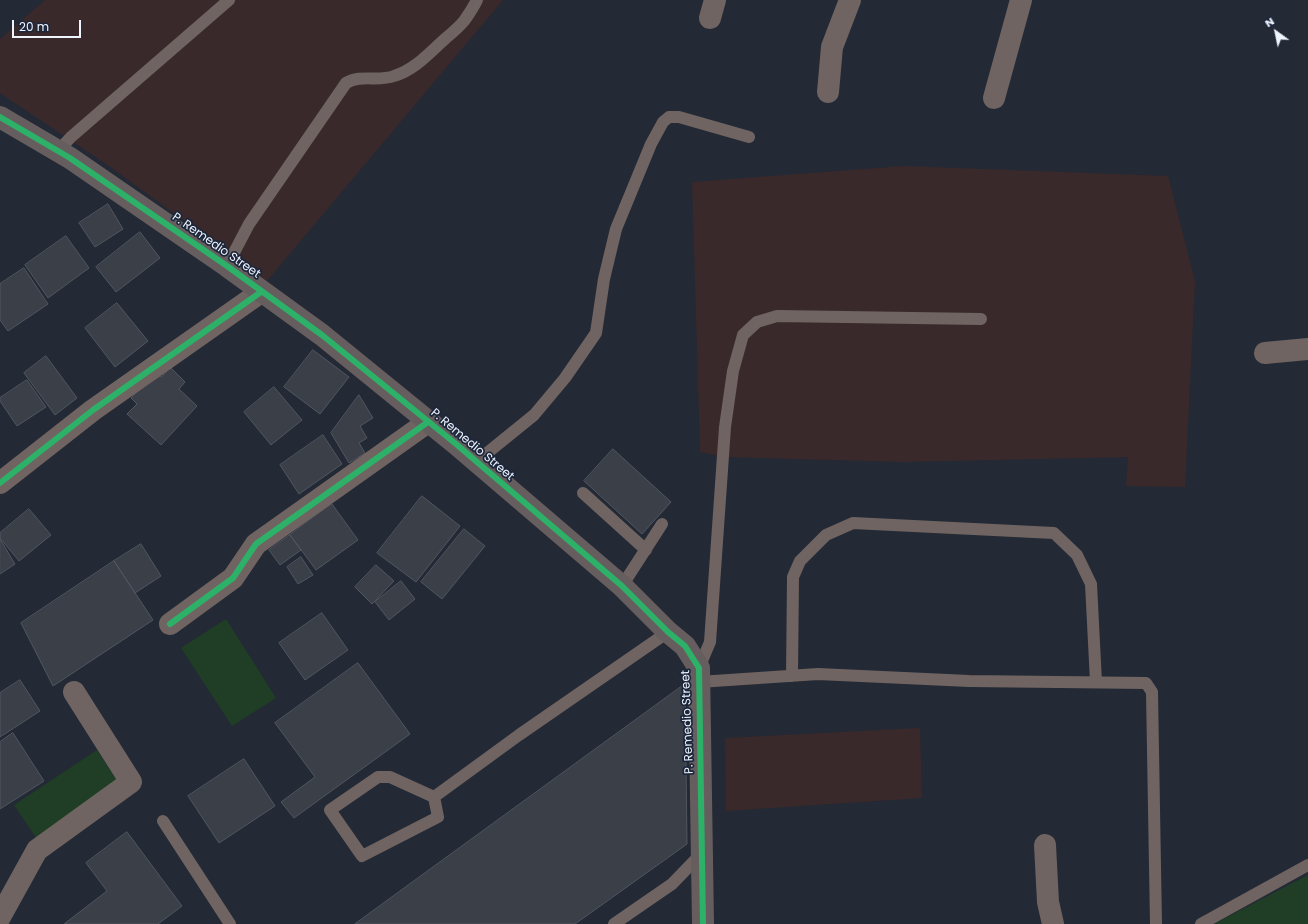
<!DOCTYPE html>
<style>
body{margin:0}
#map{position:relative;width:1308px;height:924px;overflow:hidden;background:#232935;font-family:Poppins,sans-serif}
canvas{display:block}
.north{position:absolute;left:1256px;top:12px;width:40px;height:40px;-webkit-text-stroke:3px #1c273c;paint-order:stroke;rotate:327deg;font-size:11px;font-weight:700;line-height:16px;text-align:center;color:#eff4fd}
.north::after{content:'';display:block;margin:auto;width:14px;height:18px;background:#eff4fd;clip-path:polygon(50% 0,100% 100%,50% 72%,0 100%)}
.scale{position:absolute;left:12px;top:20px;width:69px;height:18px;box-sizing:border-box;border:2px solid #eff4fd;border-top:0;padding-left:5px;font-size:12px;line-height:14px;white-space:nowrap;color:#eff4fd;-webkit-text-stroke:3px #1c273c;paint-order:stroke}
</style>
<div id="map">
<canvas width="1308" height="924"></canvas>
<div class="north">N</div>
<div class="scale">20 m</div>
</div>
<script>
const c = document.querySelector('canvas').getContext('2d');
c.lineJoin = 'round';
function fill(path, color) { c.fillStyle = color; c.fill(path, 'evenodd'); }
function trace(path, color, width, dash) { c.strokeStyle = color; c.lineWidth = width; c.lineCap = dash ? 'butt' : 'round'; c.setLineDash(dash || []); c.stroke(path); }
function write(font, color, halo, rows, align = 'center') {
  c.font = font + ' Poppins,sans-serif'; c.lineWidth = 3.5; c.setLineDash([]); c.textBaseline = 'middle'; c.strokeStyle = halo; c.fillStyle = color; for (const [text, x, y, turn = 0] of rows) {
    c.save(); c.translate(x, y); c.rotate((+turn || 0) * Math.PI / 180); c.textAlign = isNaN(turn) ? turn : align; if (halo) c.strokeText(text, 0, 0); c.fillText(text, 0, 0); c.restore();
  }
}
const industrial = new Path2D(`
 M45,0H503L267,281L109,166L0,93V39Z
 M904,166L1168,176L1195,281L1185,487L1126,486L1128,457L905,462L723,457L700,452L692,182Z
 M920,728L922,798L726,811L725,738Z`);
const green = new Path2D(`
 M226,619L276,698L232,726L181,648Z
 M97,750L121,787L39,842L14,805Z
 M1308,875V924H1214Z`);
const building = new Path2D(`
 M108,204L123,229L95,247L79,223Z
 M140,232L160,258L116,292L96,267Z
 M66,236L89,268L48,298L25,265Z
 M24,268L48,304L8,331L0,320V284Z
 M117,303L148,341L115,367L85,328Z
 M313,350L349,377L320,414L284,387Z
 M46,356L77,398L55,415L24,373Z
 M170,367L185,382L179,389L197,406L161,445L127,414L137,404L131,398L155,372L161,377Z
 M27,380L46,407L17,426L0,401V398Z
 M274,387L302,420L271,445L244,412Z
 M359,395L373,418L360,426L367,438L359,443L365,453L349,463L331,433Z
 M323,435L342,464L299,494L280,465Z
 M613,449L671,502L642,534L584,481Z
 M422,496L460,526L416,582L377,553Z
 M332,504L358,540L316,570L290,535Z
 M29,509L51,535L19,561L0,538V533Z
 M464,529L485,546L442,599L421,582Z
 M290,535L301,550L280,565L269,550Z
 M0,539L15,564L0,574Z
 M141,544L161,576L135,593L114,561Z
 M301,557L313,575L298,584L287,567Z
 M114,561L153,620L53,686L21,623Z
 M376,565L394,581L372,604L355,587Z
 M401,581L415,599L389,620L375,602Z
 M322,613L348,650L305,680L279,643Z
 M358,663L410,734L294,818L281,802L315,777L275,723Z
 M20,680L40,711L0,737V693Z
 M685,684L687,844L575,924H355Z
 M13,733L44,781L0,809V742Z
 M244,759L275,806L219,843L188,796Z
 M127,832L182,906L158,924H64L107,891L86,863Z`);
const lane = new Path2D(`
 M58,151L71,137L229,0
 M227,266L249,224L346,83C361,74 378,82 394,76C415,70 430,52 446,38C452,33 459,27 464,21C469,14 473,8 477,0
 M476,462L534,415L565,378L596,333L604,279L616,229L651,144L663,122L669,117H679L749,137
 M583,493L646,550
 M622,586L662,524
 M699,668L710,642L725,427L733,371L743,335L757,322L777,316L981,319
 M792,676L793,577L800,561L826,535L853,523L1054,533L1077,555L1091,584L1096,682
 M699,682L818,674L969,681L1146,683L1152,692L1156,924
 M378,777H390L434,797L438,817L362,856L330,810Z
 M434,797L519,735L668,632
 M163,821L230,924
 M614,924L672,884L701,854
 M1201,924L1308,865`);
const street = new Path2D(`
 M710,18L715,0
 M828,92L832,47L850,0
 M994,98L1021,0
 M1265,353L1308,349
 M0,483L93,410L261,292
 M170,624L233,578L256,544L428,422
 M1045,845L1048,902L1053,924
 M0,917L37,850L131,782L74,692`);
const secondary = new Path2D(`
 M0,117L70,158L227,266L322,335L456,444L622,586L668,632L685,646L699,668L703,924`);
const cycleway = new Path2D(`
 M0,117L70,158L227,266L322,335L456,444L622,586L668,632L685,646L699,668L703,924
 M0,483L93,410L261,292
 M170,624L233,578L256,544L428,422`);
const streetNames = [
 ["P. Remedio Street",216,246,35],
 ["P. Remedio Street",472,445,40],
 ["P. Remedio Street",688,722,-92]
];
fill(industrial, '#39292a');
fill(green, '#203e26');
fill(building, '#3a3f48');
trace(building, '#515660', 1);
trace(lane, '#6f6461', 12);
trace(street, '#6f6461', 22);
trace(secondary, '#665e5e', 22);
trace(cycleway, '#2db169', 6);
write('12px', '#eff4fd', '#1c273c', streetNames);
</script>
